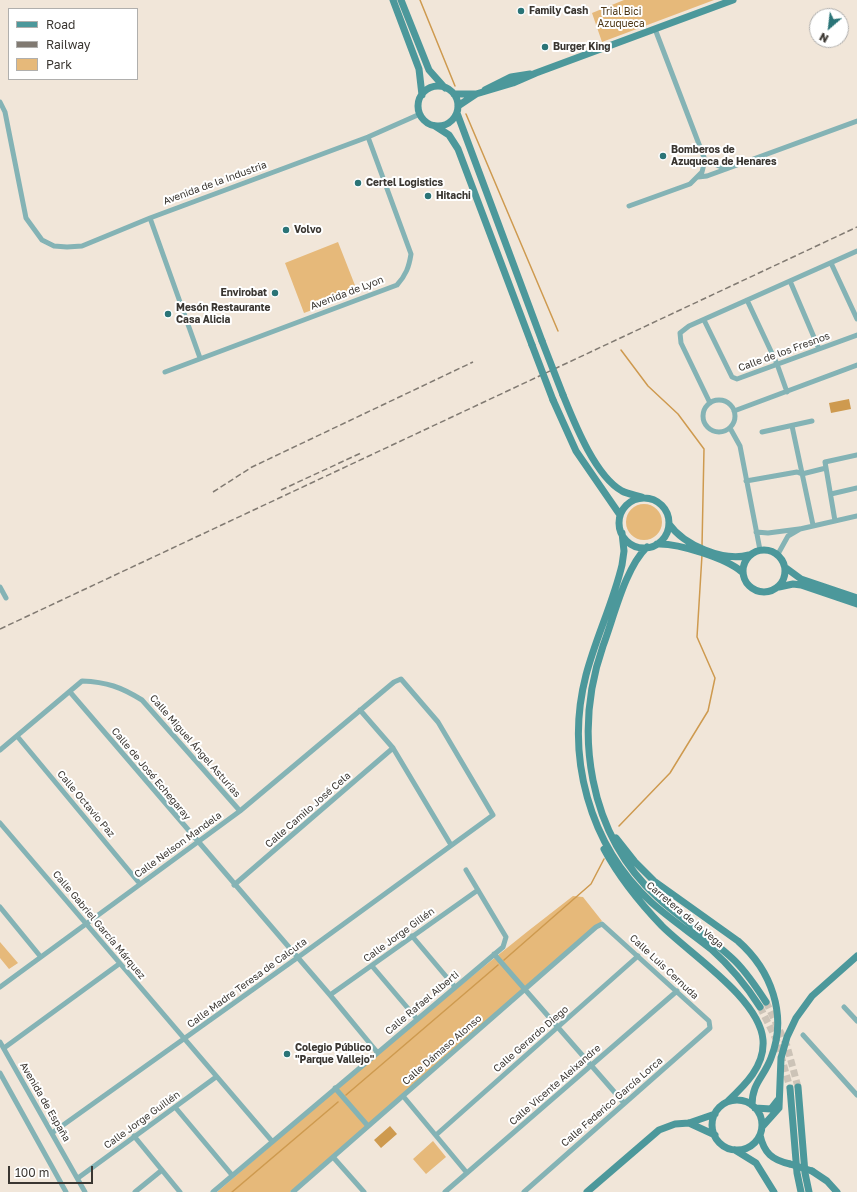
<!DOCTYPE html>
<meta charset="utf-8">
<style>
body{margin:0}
#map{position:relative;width:857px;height:1192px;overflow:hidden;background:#f1e6d9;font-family:"Golos Text",sans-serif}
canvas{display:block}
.legend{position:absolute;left:8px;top:8px;width:130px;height:72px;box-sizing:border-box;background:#fff;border:1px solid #b0afad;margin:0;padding:5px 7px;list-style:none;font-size:12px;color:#3a3631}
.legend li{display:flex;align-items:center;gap:8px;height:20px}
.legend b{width:20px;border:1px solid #b0afad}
.north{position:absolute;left:809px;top:8px;width:40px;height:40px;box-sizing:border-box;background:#fff;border:1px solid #b0afad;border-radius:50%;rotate:208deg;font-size:11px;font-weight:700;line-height:16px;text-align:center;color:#3a3631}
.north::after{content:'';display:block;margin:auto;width:14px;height:18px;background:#2a7477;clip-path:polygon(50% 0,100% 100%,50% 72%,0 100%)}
.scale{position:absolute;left:8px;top:1166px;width:85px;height:18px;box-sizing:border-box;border:2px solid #3a3631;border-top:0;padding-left:5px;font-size:12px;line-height:14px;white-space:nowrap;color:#3a3631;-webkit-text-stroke:3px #fff;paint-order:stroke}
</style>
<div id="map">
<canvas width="857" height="1192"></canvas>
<ul class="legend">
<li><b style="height:5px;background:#4c989b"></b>Road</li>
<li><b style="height:5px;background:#817a72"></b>Railway</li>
<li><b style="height:11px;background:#e6b97a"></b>Park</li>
</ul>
<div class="north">N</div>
<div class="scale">100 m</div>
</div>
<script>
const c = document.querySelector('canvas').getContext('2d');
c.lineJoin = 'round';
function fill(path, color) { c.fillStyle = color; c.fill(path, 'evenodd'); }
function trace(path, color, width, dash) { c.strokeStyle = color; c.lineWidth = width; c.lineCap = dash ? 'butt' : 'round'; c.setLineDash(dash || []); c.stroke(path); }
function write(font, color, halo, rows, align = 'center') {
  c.font = font + ' "Golos Text",sans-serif'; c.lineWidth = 4; c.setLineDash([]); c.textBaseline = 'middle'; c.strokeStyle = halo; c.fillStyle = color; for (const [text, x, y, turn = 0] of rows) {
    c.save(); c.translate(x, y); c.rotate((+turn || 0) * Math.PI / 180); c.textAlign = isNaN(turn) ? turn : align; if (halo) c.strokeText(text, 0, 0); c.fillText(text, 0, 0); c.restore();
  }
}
const green = new Path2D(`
 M624,0H714L602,42L592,13Z
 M338,242L358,293L304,313L285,263Z
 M626 522a18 18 0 1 1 36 0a18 18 0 1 1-36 0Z
 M573,896L583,897L602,921L290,1192H217C334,1091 451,990 573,896Z
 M0,942L18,963L9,969L0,958Z
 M433,1141L446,1157L426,1174L413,1159Z`);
const water = new Path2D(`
 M849,399L851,409L831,413L829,403Z
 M390,1126L397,1134L381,1148L374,1140Z`);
const stream = new Path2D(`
 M420,0L455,86
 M466,114L558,331
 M621,350L648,386L678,414L704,449L702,546
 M619,826L670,773L708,711L715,678L697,637L702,555
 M504,960L591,884L604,859
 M346,1095L498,965
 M232,1192L338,1102`);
const secondaryTunnel = new Path2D(`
 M766,1002L787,1046L798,1087
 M760,1007L777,1041L790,1088`);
const street = new Path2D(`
 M0,102L5,112L26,218L42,240L54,246L67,247L82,246L150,218L368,137L420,114
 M705,160L726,169
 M698,177L707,176L857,121
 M629,206L690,184L702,172L705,160L655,29
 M150,218L200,358
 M831,263L857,319
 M790,281L819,349
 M747,300L777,364L787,392
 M704,320L732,377L737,379L857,335
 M165,372L397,285C406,275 409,267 411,254L368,137
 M703 416a16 16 0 1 1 32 0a16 16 0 1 1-32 0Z
 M710,403L681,343L680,333L689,326L857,251
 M734,411L857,365
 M792,426L813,525
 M730,428L740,446L760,550
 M762,432L812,421
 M746,481L797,472L802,474L826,468
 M831,494L857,488
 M835,521L825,462L857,455
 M756,532L768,533L799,529
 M778,554L788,536L800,529L857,516
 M0,587L6,598
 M70,692L330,995L377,1052
 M360,710L393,748L451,845
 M17,736L140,884
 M0,750L82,681C107,682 121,687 142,700L240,811
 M0,823L272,1141
 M234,885L393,748
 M0,907L40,956
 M412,936L455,987
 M494,954L624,1103
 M372,966L417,1019
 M0,987L240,811L394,682L401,679L438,722L493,815L297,958L52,1133
 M330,995L478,890
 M844,1007L857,1021
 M803,1035L857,1095
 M0,1042L85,1192
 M4,1048L119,964
 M0,1073L66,1192
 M335,1088L368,1126
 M403,1096L467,1173
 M175,1107L232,1175
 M436,1135L638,956
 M134,1136L180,1192
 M333,1157L364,1192
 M78,1178L216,1077
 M135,1192L162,1170
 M213,1192L503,947L506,937L466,870
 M293,1192L596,927L602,924L709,1021L710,1028L524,1192
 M445,1192L677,991`);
const secondary = new Path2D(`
 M393,0L419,69L422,95
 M401,0L429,70L445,88
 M418 106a20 20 0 1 1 40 0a20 20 0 1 1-40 0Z
 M485,90L511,77L530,74
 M454,94H476
 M458,106L476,94L513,83L536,73L733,0
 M457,113L542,341
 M435,126L449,135L458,149L532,345
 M563,395C574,422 595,476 622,491C628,494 635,495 642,497
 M553,400L576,451L620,515
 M619 523a25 25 0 1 1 50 0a25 25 0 1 1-50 0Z
 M669,524C684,545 723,562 749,555
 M622,533L624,551L622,565C613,603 596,637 586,675C565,756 589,845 651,902C670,919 691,933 711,949C730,966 746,985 760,1007
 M657,544C678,543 726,558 742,572
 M647,547C625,568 614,617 603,646C573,732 588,834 658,898C682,920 711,938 735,961C747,973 757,988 766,1002
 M743 571a21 21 0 1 1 42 0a21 21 0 1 1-42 0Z
 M786,568L801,579L857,598
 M779,587L793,584L801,585L857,604
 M616,838L635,862L654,881L738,941C771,970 788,1015 771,1058C764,1077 752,1083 752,1105
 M604,849C619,877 640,903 662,926C690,954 760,999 763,1040C765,1066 745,1085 728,1101
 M798,1087L805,1173L809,1192
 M790,1088L797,1173L801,1192
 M712 1125a25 25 0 1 1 50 0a25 25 0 1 1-50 0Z
 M755,1108L771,1109L778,1100
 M689,1123L715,1135
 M762,1127L779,1108L781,1058L787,1037L796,1018L812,996L857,956
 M760,1135C764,1153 772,1160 790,1164
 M735,1150L756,1163L774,1192
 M812,1171L827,1181L837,1192
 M587,1192L659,1130L675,1124L689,1123L715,1114`);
const rail = new Path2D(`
 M281,490L361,453
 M213,492L252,467L473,362
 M0,629L857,227`);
const secondaryBridge = new Path2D(`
 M542,341L563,395
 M532,345L553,400
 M790,1164L812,1171`);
const markers = [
 [521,11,4,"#2a7477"],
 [545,47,4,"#2a7477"],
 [663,156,4,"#2a7477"],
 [358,183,4,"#2a7477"],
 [428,196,4,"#2a7477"],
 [286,230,4,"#2a7477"],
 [275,293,4,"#2a7477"],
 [168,314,4,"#2a7477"],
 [287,1054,4,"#2a7477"]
];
const poiNames = [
 ["Family Cash",529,11],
 ["Burger King",553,47],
 ["Bomberos de",671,150],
 ["Azuqueca de Henares",671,162],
 ["Certel Logistics",366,183],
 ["Hitachi",436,196],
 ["Volvo",294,230],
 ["Envirobat",267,293,"right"],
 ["Mesón Restaurante",176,308],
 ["Casa Alicia",176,320],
 ["Colegio Público",295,1048],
 ["\"Parque Vallejo\"",295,1060]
];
const parkNames = [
 ["Trial Bici",621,12],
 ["Azuqueca",621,24]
];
const streetNames = [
 ["Avenida de la Industria",215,183,-20],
 ["Avenida de Lyon",347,293,-21],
 ["Calle de los Fresnos",784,352,-20],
 ["Calle Miguel Ángel Asturias",195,746,49],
 ["Calle de José Echegaray",151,774,50],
 ["Calle Octavio Paz",86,804,50],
 ["Calle Camilo José Cela",308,810,-41],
 ["Calle Nelson Mandela",178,845,-36],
 ["Carretera de la Vega",685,915,40],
 ["Calle Gabriel García Márquez",99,925,50],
 ["Calle Jorge Gillén",399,935,-36],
 ["Calle Luis Cernuda",664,967,43],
 ["Calle Madre Teresa de Calcuta",247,983,-36],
 ["Calle Rafael Alberti",422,1003,-40],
 ["Calle Gerardo Diego",531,1039,-41],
 ["Calle Dámaso Alonso",442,1050,-41],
 ["Calle Vicente Aleixandre",555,1085,-41],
 ["Avenida de España",45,1102,60],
 ["Calle Federico García Lorca",612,1102,-41],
 ["Calle Jorge Guillén",142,1120,-36]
];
fill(green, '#e6b97a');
fill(water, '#ce9a4f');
trace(stream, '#ce9a4f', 1.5);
trace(secondaryTunnel, '#ccc3b7', 7, [7, 3.5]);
trace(street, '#84b3b5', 5);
trace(secondary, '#4c989b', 7);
trace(rail, '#817a72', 1.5, [6, 3]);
trace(secondaryBridge, '#4c989b', 7);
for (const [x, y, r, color] of markers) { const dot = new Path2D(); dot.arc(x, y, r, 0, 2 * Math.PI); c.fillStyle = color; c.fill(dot); trace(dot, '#fff', 1.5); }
write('bold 10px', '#3a3631', '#fff', poiNames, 'left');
write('10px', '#4c3615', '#fff', parkNames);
write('10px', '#3a3631', '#fff', streetNames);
</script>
